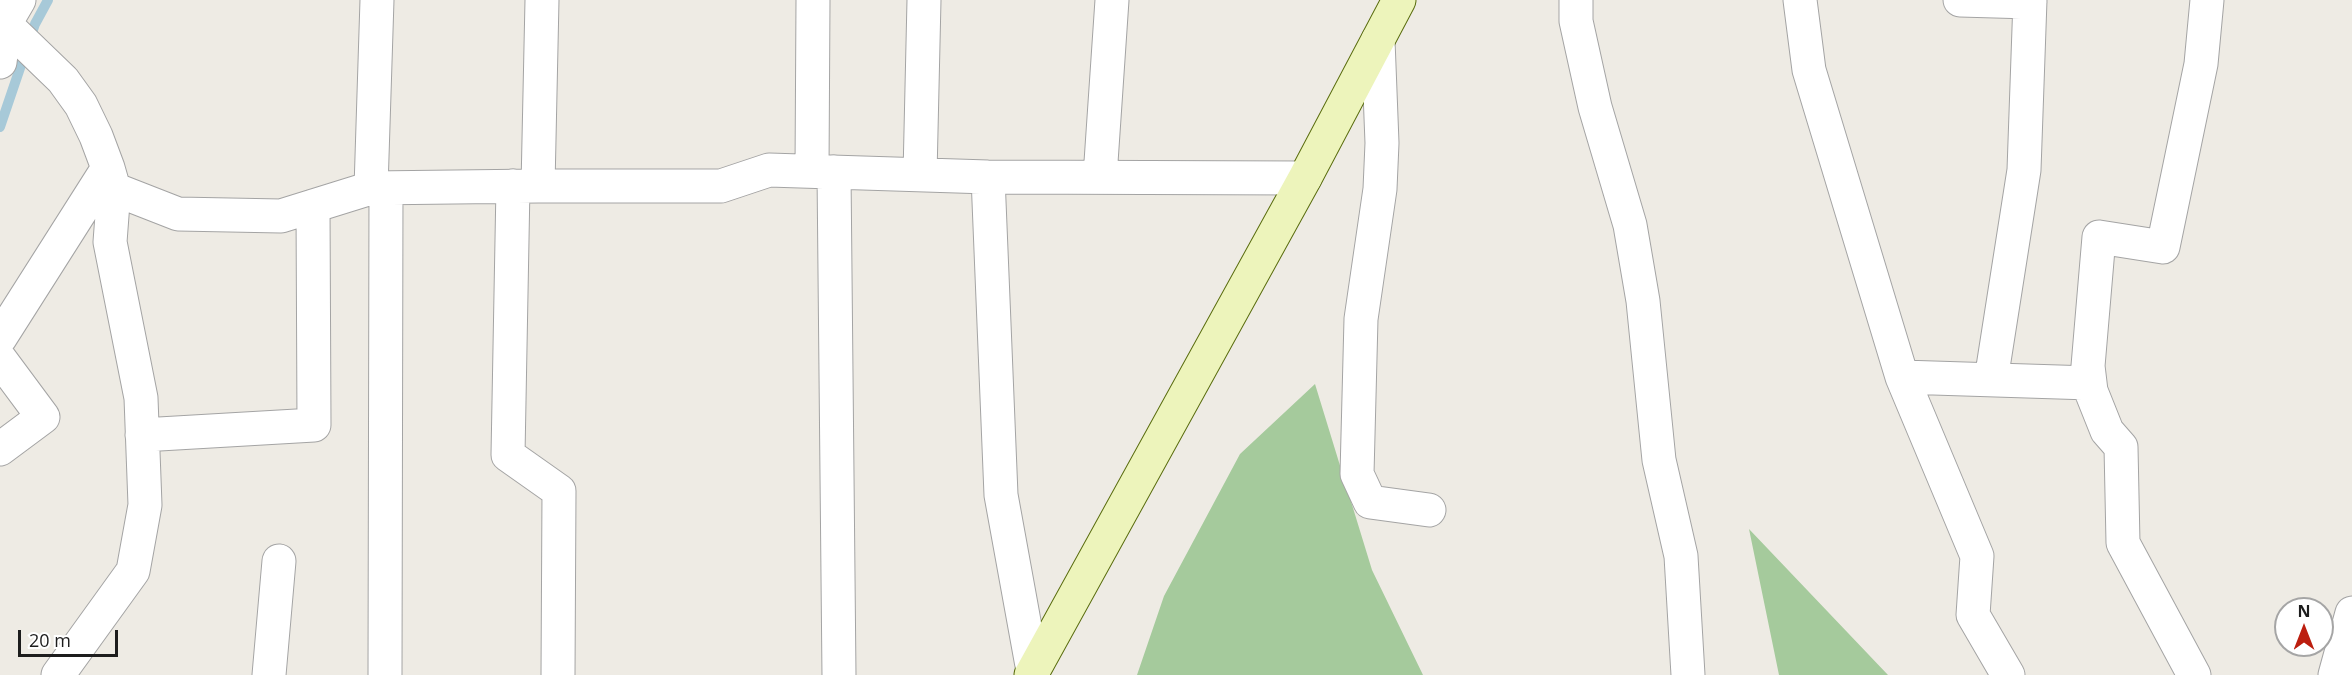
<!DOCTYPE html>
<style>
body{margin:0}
#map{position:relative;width:2352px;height:675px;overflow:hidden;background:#eeebe4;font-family:"Open Sans",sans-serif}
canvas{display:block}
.north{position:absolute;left:2274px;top:597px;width:60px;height:60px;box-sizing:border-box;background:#fff;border:2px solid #a5a5a5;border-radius:50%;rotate:0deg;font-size:16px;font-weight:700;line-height:24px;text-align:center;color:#1d1d1d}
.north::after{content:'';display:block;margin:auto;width:21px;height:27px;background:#bc1e0f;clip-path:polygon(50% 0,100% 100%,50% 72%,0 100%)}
.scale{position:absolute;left:18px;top:630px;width:100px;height:27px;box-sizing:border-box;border:3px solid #1d1d1d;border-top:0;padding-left:8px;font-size:18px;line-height:21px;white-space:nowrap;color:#1d1d1d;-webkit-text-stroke:4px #fff;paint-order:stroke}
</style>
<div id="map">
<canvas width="2352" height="675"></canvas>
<div class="north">N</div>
<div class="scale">20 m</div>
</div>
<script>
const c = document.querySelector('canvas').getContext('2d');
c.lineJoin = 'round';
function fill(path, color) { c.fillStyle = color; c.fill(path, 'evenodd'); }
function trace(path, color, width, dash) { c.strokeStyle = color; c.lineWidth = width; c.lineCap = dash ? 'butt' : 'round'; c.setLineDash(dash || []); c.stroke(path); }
const forest = new Path2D(`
 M1315,384L1372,570L1423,675H1137L1164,596L1240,454Z
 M1749,529L1888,675H1779Z`);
const stream = new Path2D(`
 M0,127L35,24L48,0`);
const street = new Path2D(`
 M1576,0V21L1595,107L1630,225L1643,301L1659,460L1681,556L1688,675
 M1800,0L1809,70L1902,377L1977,556L1973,615L2008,675
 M1960,0L2030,2
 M0,22L5,24L63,80L81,105L96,136L108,168L114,189L110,242L141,398L145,505L133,571L58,675
 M1378,40L1382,143L1380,189L1361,319L1357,474L1370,502L1429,510
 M0,62L5,24L19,0
 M812,171L813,0
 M834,172L839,675
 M920,175L924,0
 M988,177L1001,495L1033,671
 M1100,177L1112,0
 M513,186L508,455L559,491L558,675
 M538,186L542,0
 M371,188L377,0
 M114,189L178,214L281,216L371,188L538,186H721L769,170L988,177L1305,178
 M0,338L108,168
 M0,359L43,417L0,449
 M1902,377L2090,383
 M1991,380L2024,170L2030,0
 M142,435L314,425L313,206
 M269,675L279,561
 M385,675L386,188
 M2194,675L2123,543L2121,447L2107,431L2091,391L2088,366L2099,237L2163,247L2201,64L2207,0
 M2335,675L2352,613`);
const secondary = new Path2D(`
 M1031,675L1305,178L1399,0`);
fill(forest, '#a5ca9c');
trace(stream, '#a7c9d8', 10);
trace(street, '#a4a4a4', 35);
trace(secondary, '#596c0d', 35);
trace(street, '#fff', 33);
trace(secondary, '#edf4bb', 33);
</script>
